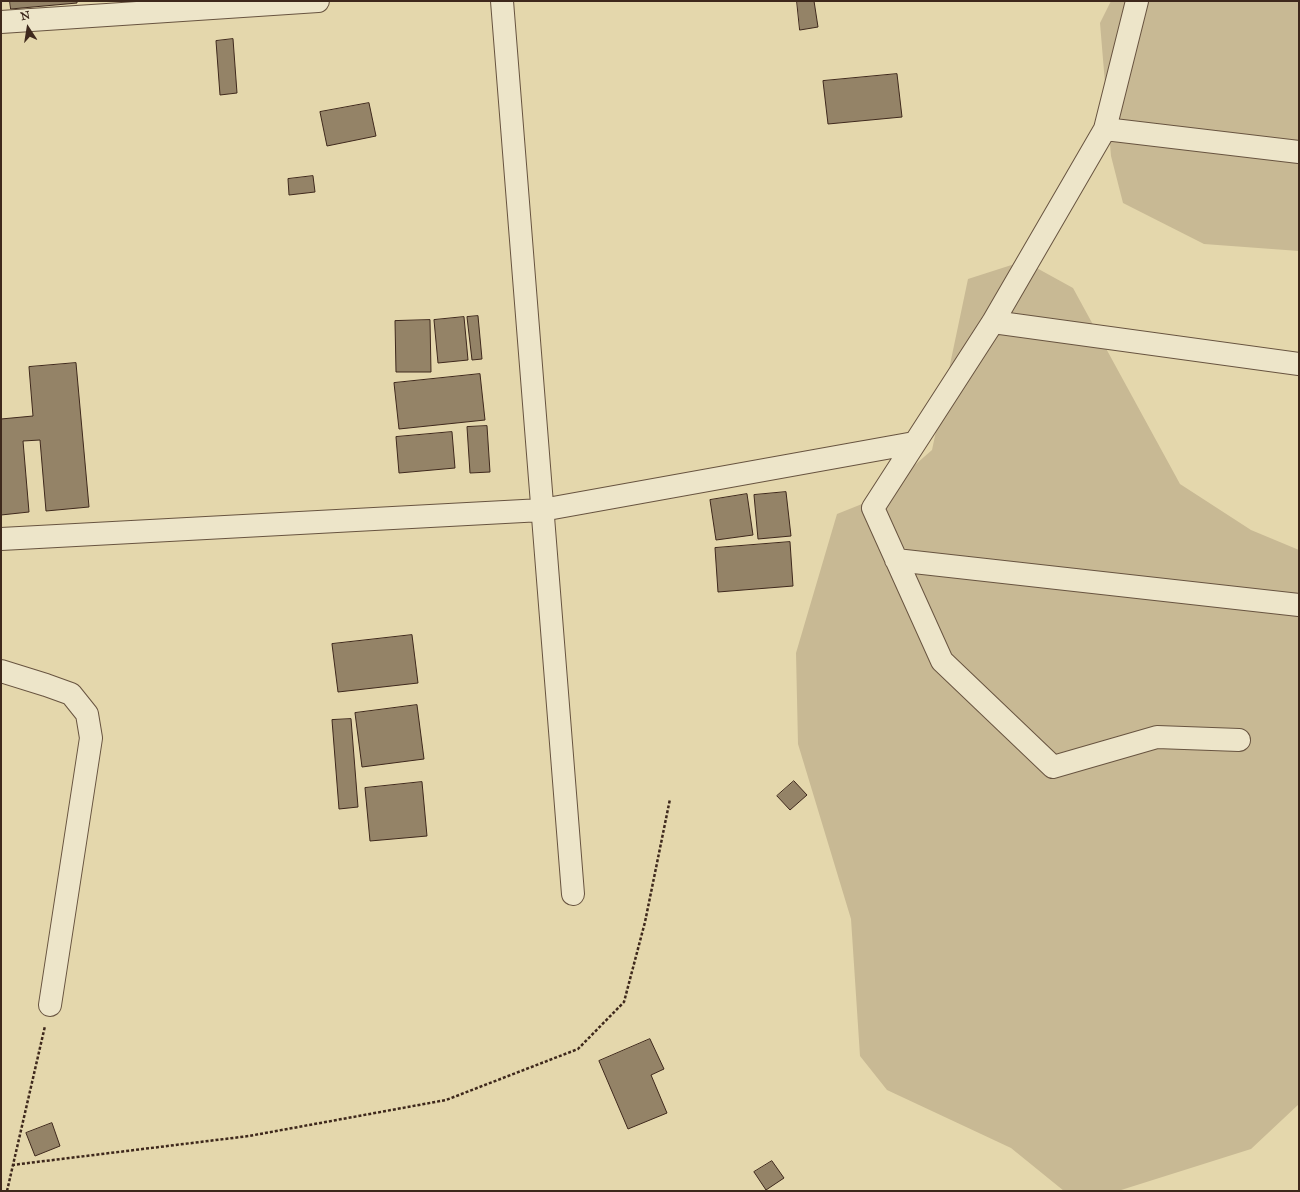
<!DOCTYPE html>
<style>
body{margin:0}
#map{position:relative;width:1300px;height:1192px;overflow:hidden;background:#e4d7ac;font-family:"IM FELL Great Primer",serif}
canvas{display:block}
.frame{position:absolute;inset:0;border:2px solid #3e281c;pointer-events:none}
.north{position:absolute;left:8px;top:8px;width:40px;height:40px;-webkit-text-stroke:3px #ede5c9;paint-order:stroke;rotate:348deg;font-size:11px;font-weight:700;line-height:16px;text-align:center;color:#3e281c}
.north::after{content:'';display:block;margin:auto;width:14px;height:18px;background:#3e281c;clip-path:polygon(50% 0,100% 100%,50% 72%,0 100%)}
</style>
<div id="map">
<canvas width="1300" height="1192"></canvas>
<div class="frame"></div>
<div class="north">N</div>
</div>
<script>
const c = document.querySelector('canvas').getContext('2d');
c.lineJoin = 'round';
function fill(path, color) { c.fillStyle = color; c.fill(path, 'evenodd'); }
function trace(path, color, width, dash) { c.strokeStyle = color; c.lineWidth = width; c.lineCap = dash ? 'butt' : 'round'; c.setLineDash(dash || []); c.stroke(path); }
const green = new Path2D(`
 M1111,1H1299V251L1204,244L1123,203L1111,156L1100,23Z
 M1024,261L1073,288L1180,484L1251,530L1299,550V1104L1251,1149L1118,1191H1064L1011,1148L887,1090L860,1056L851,919L798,744L796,653L837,514L877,498L932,450L968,279Z`);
const building = new Path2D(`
 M10,1H77V3L11,9Z
 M797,1H814L818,27L800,30Z
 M233,39L237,93L220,95L216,41Z
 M897,74L902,117L828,124L823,81Z
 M369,103L376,136L327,146L320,112Z
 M313,176L315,192L289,195L288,179Z
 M478,316L482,359L472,360L467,317Z
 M464,317L468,360L438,363L434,320Z
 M430,320L431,372H396L395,321Z
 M76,363L89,507L46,511L40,440L23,441L29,512L1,515V419L33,416L29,367Z
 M480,374L485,420L399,429L394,383Z
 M487,426L490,472L470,473L467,427Z
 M452,432L455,468L399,473L396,437Z
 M786,492L791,536L758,539L754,495Z
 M747,494L753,535L716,540L710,500Z
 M790,542L793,586L718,592L715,548Z
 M412,635L418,683L338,692L332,644Z
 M417,705L424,759L362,767L355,713Z
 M351,719L358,807L339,809L332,720Z
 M794,781L807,795L790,810L777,796Z
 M422,782L427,836L370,841L365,788Z
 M650,1039L664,1069L651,1075L667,1113L628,1129L599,1061Z
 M52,1123L60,1146L35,1156L26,1133Z
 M772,1161L784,1178L766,1190L754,1172Z`);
const path = new Path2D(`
 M12,1165L249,1136L446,1100L578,1049L624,1002L645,922L670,799
 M7,1191L45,1026`);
const minor = new Path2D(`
 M502,1L573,894
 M1137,1L1105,129L993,322L873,508L942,661L1053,767L1157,737L1239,740
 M1,22L318,1
 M1105,129L1299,152
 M993,322L1299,364
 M1,539L542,510L914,443
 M896,560L1299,605
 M1,671L46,685L71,694L87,714L91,738L50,1005`);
fill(green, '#c8b994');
fill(building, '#948367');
trace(building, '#3e281c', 1);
trace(minor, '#685440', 24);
trace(path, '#3e281c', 2.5, [3, 2]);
trace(minor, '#ede5c9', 22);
</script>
